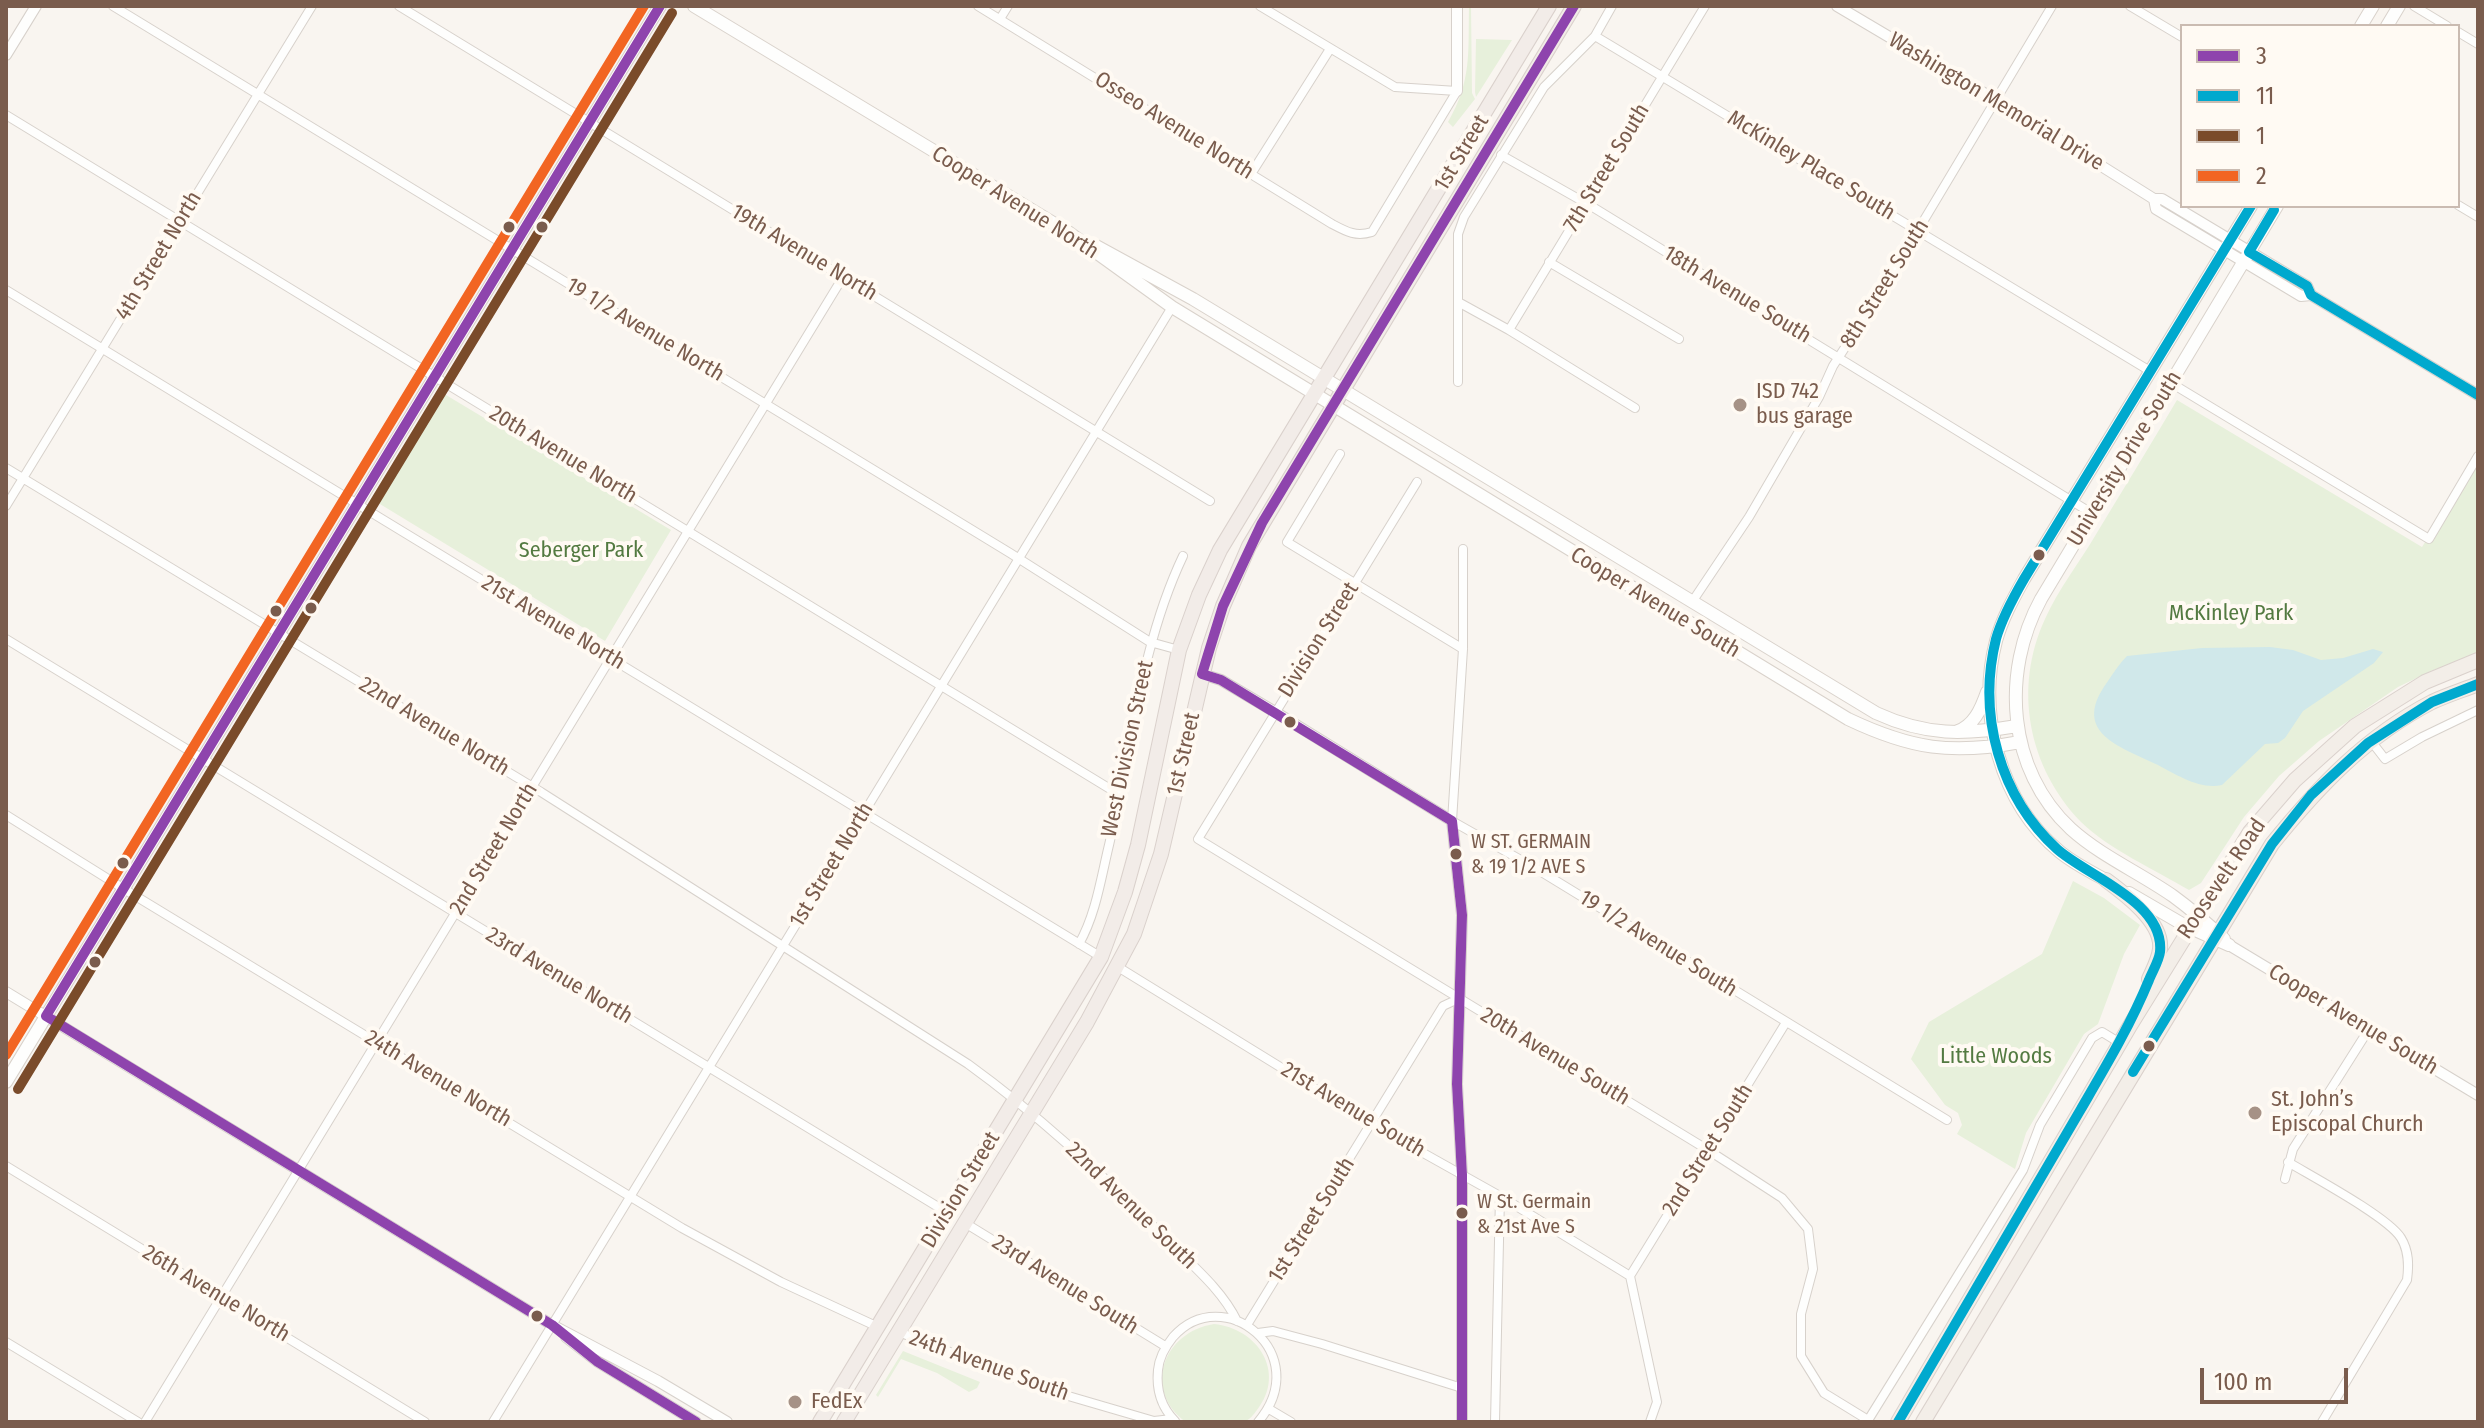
<!DOCTYPE html>
<meta charset="utf-8">
<style>
body{margin:0}
#map{position:relative;width:2484px;height:1428px;overflow:hidden;background:#f9f5f0;font-family:"Fira Sans Condensed",sans-serif}
canvas{display:block}
.frame{position:absolute;inset:0;border:8px solid #7a5c4d;pointer-events:none}
.legend{position:absolute;left:2180px;top:24px;width:280px;height:184px;box-sizing:border-box;background:#fffaf3;border:2px solid #cabbb1;margin:0;padding:10px 14px;list-style:none;font-size:24px;color:#7a5c4d}
.legend li{display:flex;align-items:center;gap:16px;height:40px}
.legend b{width:40px;border:2px solid #cabbb1}
.scale{position:absolute;left:2200px;top:1368px;width:148px;height:36px;box-sizing:border-box;border:4px solid #7a5c4d;border-top:0;padding-left:10px;font-size:24px;line-height:28px;white-space:nowrap;color:#7a5c4d;-webkit-text-stroke:6px #fffaf3;paint-order:stroke}
</style>
<div id="map">
<canvas width="2484" height="1428"></canvas>
<div class="frame"></div>
<ul class="legend">
<li><b style="height:10px;background:#8e44ad"></b>3</li>
<li><b style="height:10px;background:#00a9ce"></b>11</li>
<li><b style="height:10px;background:#7a4b2a"></b>1</li>
<li><b style="height:10px;background:#f26522"></b>2</li>
</ul>
<div class="scale">100 m</div>
</div>
<script>
const c = document.querySelector('canvas').getContext('2d');
c.lineJoin = 'round';
function fill(path, color) { c.fillStyle = color; c.fill(path, 'evenodd'); }
function trace(path, color, width, dash) { c.strokeStyle = color; c.lineWidth = width; c.lineCap = dash ? 'butt' : 'round'; c.setLineDash(dash || []); c.stroke(path); }
function write(font, color, halo, rows, align = 'center') {
  c.font = font + ' "Fira Sans Condensed",sans-serif'; c.lineWidth = 8; c.setLineDash([]); c.textBaseline = 'middle'; c.strokeStyle = halo; c.fillStyle = color; for (const [text, x, y, turn = 0] of rows) {
    c.save(); c.translate(x, y); c.rotate((+turn || 0) * Math.PI / 180); c.textAlign = isNaN(turn) ? turn : align; if (halo) c.strokeText(text, 0, 0); c.fillText(text, 0, 0); c.restore();
  }
}
const green = new Path2D(`
 M1469,6H1471L1472,93L1475,99L1453,127L1448,122C1472,80 1468,53 1469,6Z
 M1476,39L1512,40L1476,97L1475,92Z
 M441,392L671,530L605,641L375,501Z
 M2177,400L2422,547L2478,459V653L2431,671L2398,687L2319,741L2279,776L2244,817L2201,883L2189,890C2157,871 2107,848 2081,822C2028,767 2013,688 2045,619C2058,590 2079,563 2095,536C2122,491 2150,446 2177,400Z
 M2073,881L2104,898L2140,925L2124,954L2098,1024L2084,1034L2026,1133L2015,1169L1957,1134L1962,1125L1958,1113L1945,1105L1911,1059L1929,1022L2042,954Z
 M1214,1324C1257,1328 1287,1372 1257,1410C1254,1414 1249,1421 1243,1422C1229,1426 1202,1422 1186,1422C1142,1390 1163,1332 1214,1324Z
 M903,1351L980,1382L977,1388L969,1392L937,1373L901,1359L878,1397L876,1395Z`);
const water = new Path2D(`
 M2270,647L2293,650L2321,660L2343,658L2373,649L2383,652L2374,663L2303,711L2285,738L2278,743L2265,744L2222,785C2200,790 2177,775 2158,765C2118,746 2070,732 2108,681C2114,672 2120,663 2127,656L2202,648Z`);
const minor = new Path2D(`
 M113,6L1010,553L1150,642L1179,650
 M399,6L1210,501
 M978,6L1332,224C1347,232 1356,237 1372,232L1457,91L1395,87L1260,6
 M2130,6L2182,37
 M2414,6L2447,26
 M1000,19L1008,6
 M2458,32L2478,44
 M1595,36L2150,371
 M6,115L1120,795
 M1501,155L1591,206L2093,514
 M1251,174L1330,49
 M2458,205L2478,217
 M1549,262L1679,339
 M6,290L1101,957
 M1460,303L1509,330L1635,408
 M1509,330L1705,6
 M1458,382V234L1464,217L1544,87L1595,36L1612,6
 M2171,383L2429,539L2478,456
 M1340,454L1287,542L1463,649
 M6,468L541,792L968,1064C1041,1117 1106,1177 1169,1242C1193,1266 1222,1290 1237,1321
 M1417,482L1198,839L1708,1150L1782,1198L1808,1229L1813,1269L1801,1314V1356L1824,1393L1868,1420
 M6,506L312,6
 M1463,549V649L1452,821L1535,868L1947,1120
 M1692,602L1749,517L1819,397L1833,366L1881,292L2052,6
 M6,639L948,1213
 M2371,741L2385,759L2422,737L2478,710
 M6,815L124,889L682,1228L781,1282L878,1327
 M1079,944C1096,914 1101,878 1109,845C1132,747 1140,647 1183,556
 M1118,967L1384,1131L1500,1196L1630,1276
 M2288,1162C2313,1177 2388,1217 2401,1238C2409,1251 2409,1265 2407,1280L2322,1422
 M6,1166L425,1422
 M2285,1179L2293,1149L2369,1029
 M965,1223L1165,1346
 M1630,1276L1785,1024
 M1630,1276L1657,1402L1650,1422
 M1247,1325L1443,1006L1458,999
 M899,1332L1041,1388L1154,1421L1172,1419
 M1258,1333L1273,1331L1322,1344L1462,1388
 M6,1342L138,1422
 M1269,1409L1291,1422
 M1175,1421C1161,1407 1156,1390 1158,1370C1159,1358 1165,1347 1173,1337C1223,1280 1316,1354 1258,1422
 M145,1422L843,277
 M493,1422L1172,307
 M1495,1422L1500,1196
 M1867,1422L2023,1170L2040,1125L2092,1038L2102,1032L2120,1043`);
const tertiary = new Path2D(`
 M1457,6V91
 M1837,6L2004,105L2154,199H2162L2307,286L2311,295L2478,395
 M6,55L36,6
 M2154,199L2156,209L2301,296L2311,295
 M1202,674L1221,680L1275,712L1452,821L1462,915L1457,1084L1462,1175V1422
 M2229,945L2478,1095
 M6,992L552,1325L658,1381L727,1422
 M566,1337L598,1362L696,1422`);
const secondary = new Path2D(`
 M694,6L1068,232L1172,307L1848,719C1911,749 1952,755 2020,742
 M2361,26L2373,6
 M2387,26L2399,6
 M1096,246L1193,299L1876,713C1926,736 1964,735 2017,726
 M1956,732C1974,726 1981,709 1987,692
 M2113,884C2095,874 2076,865 2060,852C2000,803 1977,714 1996,641C2002,619 2013,599 2024,579L2251,206
 M2129,893L2184,925L2229,945
 M2224,939C2208,924 2191,909 2173,896C2140,873 2101,856 2071,829C2007,770 2001,672 2041,599L2277,206
 M6,1082L660,6`);
const primary = new Path2D(`
 M2106,880C2125,894 2163,922 2160,949C2159,959 2153,970 2149,979
 M1898,1422L2131,1024L2250,832L2295,780L2355,726L2425,682L2478,660
 M1923,1422L2272,844C2318,787 2366,736 2432,702C2447,695 2463,690 2478,684`);
const trunk = new Path2D(`
 M820,1422L1101,957L1125,892L1138,845L1179,650L1199,595L1220,550L1549,6
 M844,1422L1087,1022L1134,934L1161,854L1209,648L1223,606L1249,546L1574,6`);
const bus1 = new Path2D(`
 M660,6L46,1016L552,1325L598,1362L696,1422
 M1462,1422V1175L1457,1084L1462,915L1452,821L1221,680L1202,674L1223,606L1262,523L1574,6`);
const bus2 = new Path2D(`
 M2274,210L2249,252L2307,286L2311,295L2478,395
 M2133,1072L2272,844L2311,795L2368,743L2432,702L2478,684
 M1898,1422C1959,1318 2020,1213 2081,1109C2106,1066 2130,1026 2149,980C2152,972 2159,961 2160,952C2165,902 2087,876 2057,849C2000,797 1977,715 1996,639C2002,618 2013,598 2024,579L2251,206`);
const bus3 = new Path2D(`
 M18,1089L672,13`);
const bus4 = new Path2D(`
 M6,1055L644,6`);
const markers = [
 [509,227,7,"#7a5c4d"],
 [542,227,7,"#7a5c4d"],
 [1740,405,8,"#a69286"],
 [2039,555,7,"#7a5c4d"],
 [311,608,7,"#7a5c4d"],
 [276,611,7,"#7a5c4d"],
 [1290,722,7,"#7a5c4d"],
 [1456,854,7,"#7a5c4d"],
 [123,863,7,"#7a5c4d"],
 [95,962,7,"#7a5c4d"],
 [2149,1046,7,"#7a5c4d"],
 [2255,1113,8,"#a69286"],
 [1462,1213,7,"#7a5c4d"],
 [537,1316,7,"#7a5c4d"],
 [795,1402,8,"#a69286"]
];
const busNames = [
 ["W ST. GERMAIN",1471,842],
 ["& 19 1/2 AVE S",1471,867],
 ["W St. Germain",1477,1202],
 ["& 21st Ave S",1477,1227]
];
const streetNames = [
 ["Washington Memorial Drive",1996,102,31],
 ["Osseo Avenue North",1174,126,32],
 ["1st Street",1462,153,-59],
 ["McKinley Place South",1811,166,31],
 ["7th Street South",1607,168,-59],
 ["Cooper Avenue North",1015,203,32],
 ["19th Avenue North",804,253,31],
 ["4th Street North",159,256,-59],
 ["8th Street South",1885,284,-58],
 ["18th Avenue South",1737,295,31],
 ["19 1/2 Avenue North",645,330,31],
 ["20th Avenue North",563,455,31],
 ["University Drive South",2125,459,-59],
 ["Cooper Avenue South",1655,603,31],
 ["21st Avenue North",553,623,31],
 ["Division Street",1319,640,-58],
 ["22nd Avenue North",434,727,31],
 ["West Division Street",1128,749,-78],
 ["1st Street",1184,754,-77],
 ["2nd Street North",494,849,-59],
 ["1st Street North",832,865,-59],
 ["Roosevelt Road",2222,879,-56],
 ["19 1/2 Avenue South",1658,944,32],
 ["23rd Avenue North",559,976,31],
 ["Cooper Avenue South",2353,1020,31],
 ["20th Avenue South",1555,1057,31],
 ["24th Avenue North",438,1079,31],
 ["21st Avenue South",1353,1110,31],
 ["2nd Street South",1708,1150,-58],
 ["Division Street",961,1190,-59],
 ["22nd Avenue South",1131,1206,44],
 ["1st Street South",1312,1220,-58],
 ["23rd Avenue South",1065,1285,32],
 ["26th Avenue North",216,1294,31],
 ["24th Avenue South",989,1366,20]
];
const poiNames = [
 ["ISD 742",1756,392],
 ["bus garage",1756,417],
 ["St. John’s",2271,1100],
 ["Episcopal Church",2271,1125],
 ["FedEx",811,1402]
];
const parkNames = [
 ["Seberger Park",581,551],
 ["McKinley Park",2231,614],
 ["Little Woods",1996,1057]
];
fill(green, '#e7f0db');
fill(water, '#d0e8ea');
trace(minor, '#d7d1cb', 10);
trace(tertiary, '#d7d1cb', 12);
trace(secondary, '#d9d2cb', 14);
trace(primary, '#dad1cc', 16);
trace(trunk, '#dad1cc', 16);
trace(minor, '#fefefd', 8);
trace(tertiary, '#fefefd', 10);
trace(secondary, '#fefefd', 12);
trace(primary, '#f3eee8', 14);
trace(trunk, '#f2ece8', 14);
trace(bus1, '#8e44ad', 10);
trace(bus2, '#00a9ce', 10);
trace(bus3, '#7a4b2a', 10);
trace(bus4, '#f26522', 10);
for (const [x, y, r, color] of markers) { const dot = new Path2D(); dot.arc(x, y, r, 0, 2 * Math.PI); c.fillStyle = color; c.fill(dot); trace(dot, '#fffaf3', 3); }
write('20px', '#7a5c4d', '#fffaf3', busNames, 'left');
write('22px', '#7a5c4d', '#fffaf3', streetNames);
write('22px', '#7a5c4d', '#fffaf3', poiNames, 'left');
write('22px', '#537a41', '#fffaf3', parkNames);
</script>
